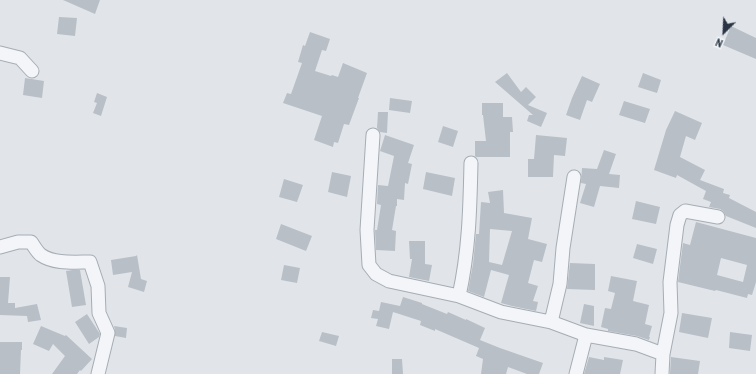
<!DOCTYPE html>
<style>
body{margin:0}
#map{position:relative;width:756px;height:374px;overflow:hidden;background:#e1e5ea;font-family:"Archivo Narrow",sans-serif}
canvas{display:block}
.north{position:absolute;left:704px;top:12px;width:40px;height:40px;-webkit-text-stroke:3px #f0f4f7;paint-order:stroke;rotate:204deg;font-size:11px;font-weight:700;line-height:16px;text-align:center;color:#293542}
.north::after{content:'';display:block;margin:auto;width:14px;height:18px;background:#293542;clip-path:polygon(50% 0,100% 100%,50% 72%,0 100%)}
</style>
<div id="map">
<canvas width="756" height="374"></canvas>
<div class="north">N</div>
</div>
<script>
const c = document.querySelector('canvas').getContext('2d');
c.lineJoin = 'round';
function fill(path, color) { c.fillStyle = color; c.fill(path, 'evenodd'); }
function trace(path, color, width, dash) { c.strokeStyle = color; c.lineWidth = width; c.lineCap = dash ? 'butt' : 'round'; c.setLineDash(dash || []); c.stroke(path); }
const building = new Path2D(`
 M63,0H100L95,14Z
 M59,17L77,18L75,36L57,34Z
 M731,26L756,38V59L723,45Z
 M310,32L330,39L326,51L322,50L315,71L331,76L332,75L338,77L343,63L367,73L358,98H359L349,125L344,124L338,143L334,142L333,147L314,140L322,116L283,103L287,93L291,94L302,63L298,62L303,45L305,46Z
 M507,73L521,92L526,87L536,97L528,105L547,113L541,127L527,121L529,115H533L495,82Z
 M643,73L661,80L657,93L638,87Z
 M582,76L600,84L592,102L587,100L580,120L566,115L572,98Z
 M25,78L44,81L42,98L23,95Z
 M97,93L107,97L101,116L93,113L97,103L94,102Z
 M390,98L412,101L410,113L389,110Z
 M624,101L650,109L645,123L619,115Z
 M482,103H503V117H512L513,132H510V157H476L475,156V141H486L483,115H482Z
 M675,111L702,123L695,140L686,136L680,157L705,170L700,180L724,189L723,193L730,195L729,198L756,212V228L726,216L723,211L720,209L709,207L711,202L703,199L706,191L677,175L676,178L654,170L666,130Z
 M378,112H388L387,133L380,132L377,128Z
 M443,126L458,131L453,147L438,142Z
 M385,135L414,145L408,163L412,164L408,184L405,183L404,200L397,199V206H396L392,230L396,231L395,251L376,250L375,230H377L381,205L377,204L378,185L388,186L394,156L380,151Z
 M536,135L567,138L565,156L554,155L553,177H528V159H534Z
 M604,150L616,154L609,174L620,175L619,188L600,186L594,207L580,203L586,184L581,183L582,168L597,169Z
 M332,172L351,176L347,197L328,192Z
 M426,172L455,178L452,196L423,189Z
 M284,179L303,185L297,202L279,197Z
 M503,190L504,213L532,218L528,239L547,244L542,262L534,260L528,283L538,286L533,301L538,302L536,311L512,306L501,303L509,275L491,270L484,297L468,291L473,264L476,234H479L481,202L490,203L488,192ZM490,229L512,231L502,265L489,262Z
 M636,201L660,207L656,224L632,219Z
 M696,222L756,238V282L752,295L748,294L747,298L716,290L715,291L678,282L683,243L690,245ZM721,258L747,265L743,282L717,275Z
 M281,224L312,236L306,251L276,239Z
 M409,241H425V264L432,265L429,281L409,277L412,259H410Z
 M637,244L657,249L653,264L633,258Z
 M137,255L141,279L147,281L144,292L128,287L132,272L113,275L111,260L136,256Z
 M570,263L595,264V290L567,289Z
 M284,265L300,268L297,283L281,280Z
 M73,270H80L86,305L72,307L66,271Z
 M611,276L637,281L633,301L649,305L645,324L652,326L649,337H650L649,340L637,336L608,331V329L601,327L605,308L611,309L615,293L608,291Z
 M0,277H10L8,303H15V308L37,304L41,320L28,322L27,316L0,315Z
 M403,297L422,303V304L447,314L448,312L466,320V319L485,328L480,340L500,348L543,363L539,374H527L508,367L506,374H481L483,359L476,356L479,348L435,329V331L420,325L421,321L393,312L389,329L376,326L378,319L371,318L373,310L379,311L381,302L400,306Z
 M584,304L594,306V326L580,323Z
 M682,313L712,318L708,338L679,332Z
 M87,314L100,334L99,337L89,344L75,322Z
 M41,326L65,336L66,335L92,359L81,371L80,370L77,374H52L65,356L53,344L49,351L33,344Z
 M114,326L127,328L126,338L115,336V330Z
 M322,332L339,336L336,346L319,341Z
 M730,332L752,335L750,351L729,348Z
 M0,342H22V350H21L20,374H0Z
 M589,357L604,360V357L623,360L620,374H584Z
 M671,357L700,361L698,374H670Z
 M392,359H402L403,374H392Z`);
const minor = new Path2D(`
 M0,53L20,58L32,71
 M373,135L367,230L369,265L376,274L389,281L459,296L501,312L551,322L586,335L636,344L663,354
 M0,247L18,242H31C34,246 37,252 41,255C54,264 74,262 90,262L98,286L99,313L108,333L98,374
 M459,296C469,251 470,209 471,163
 M551,322L560,284L563,248L574,177
 M576,374L586,335
 M662,374L663,354L671,313L670,282L677,225L680,215L685,211L718,217`);
fill(building, '#b8bfc7');
trace(minor, '#a6adb4', 15);
trace(minor, '#f3f5f8', 13);
</script>
